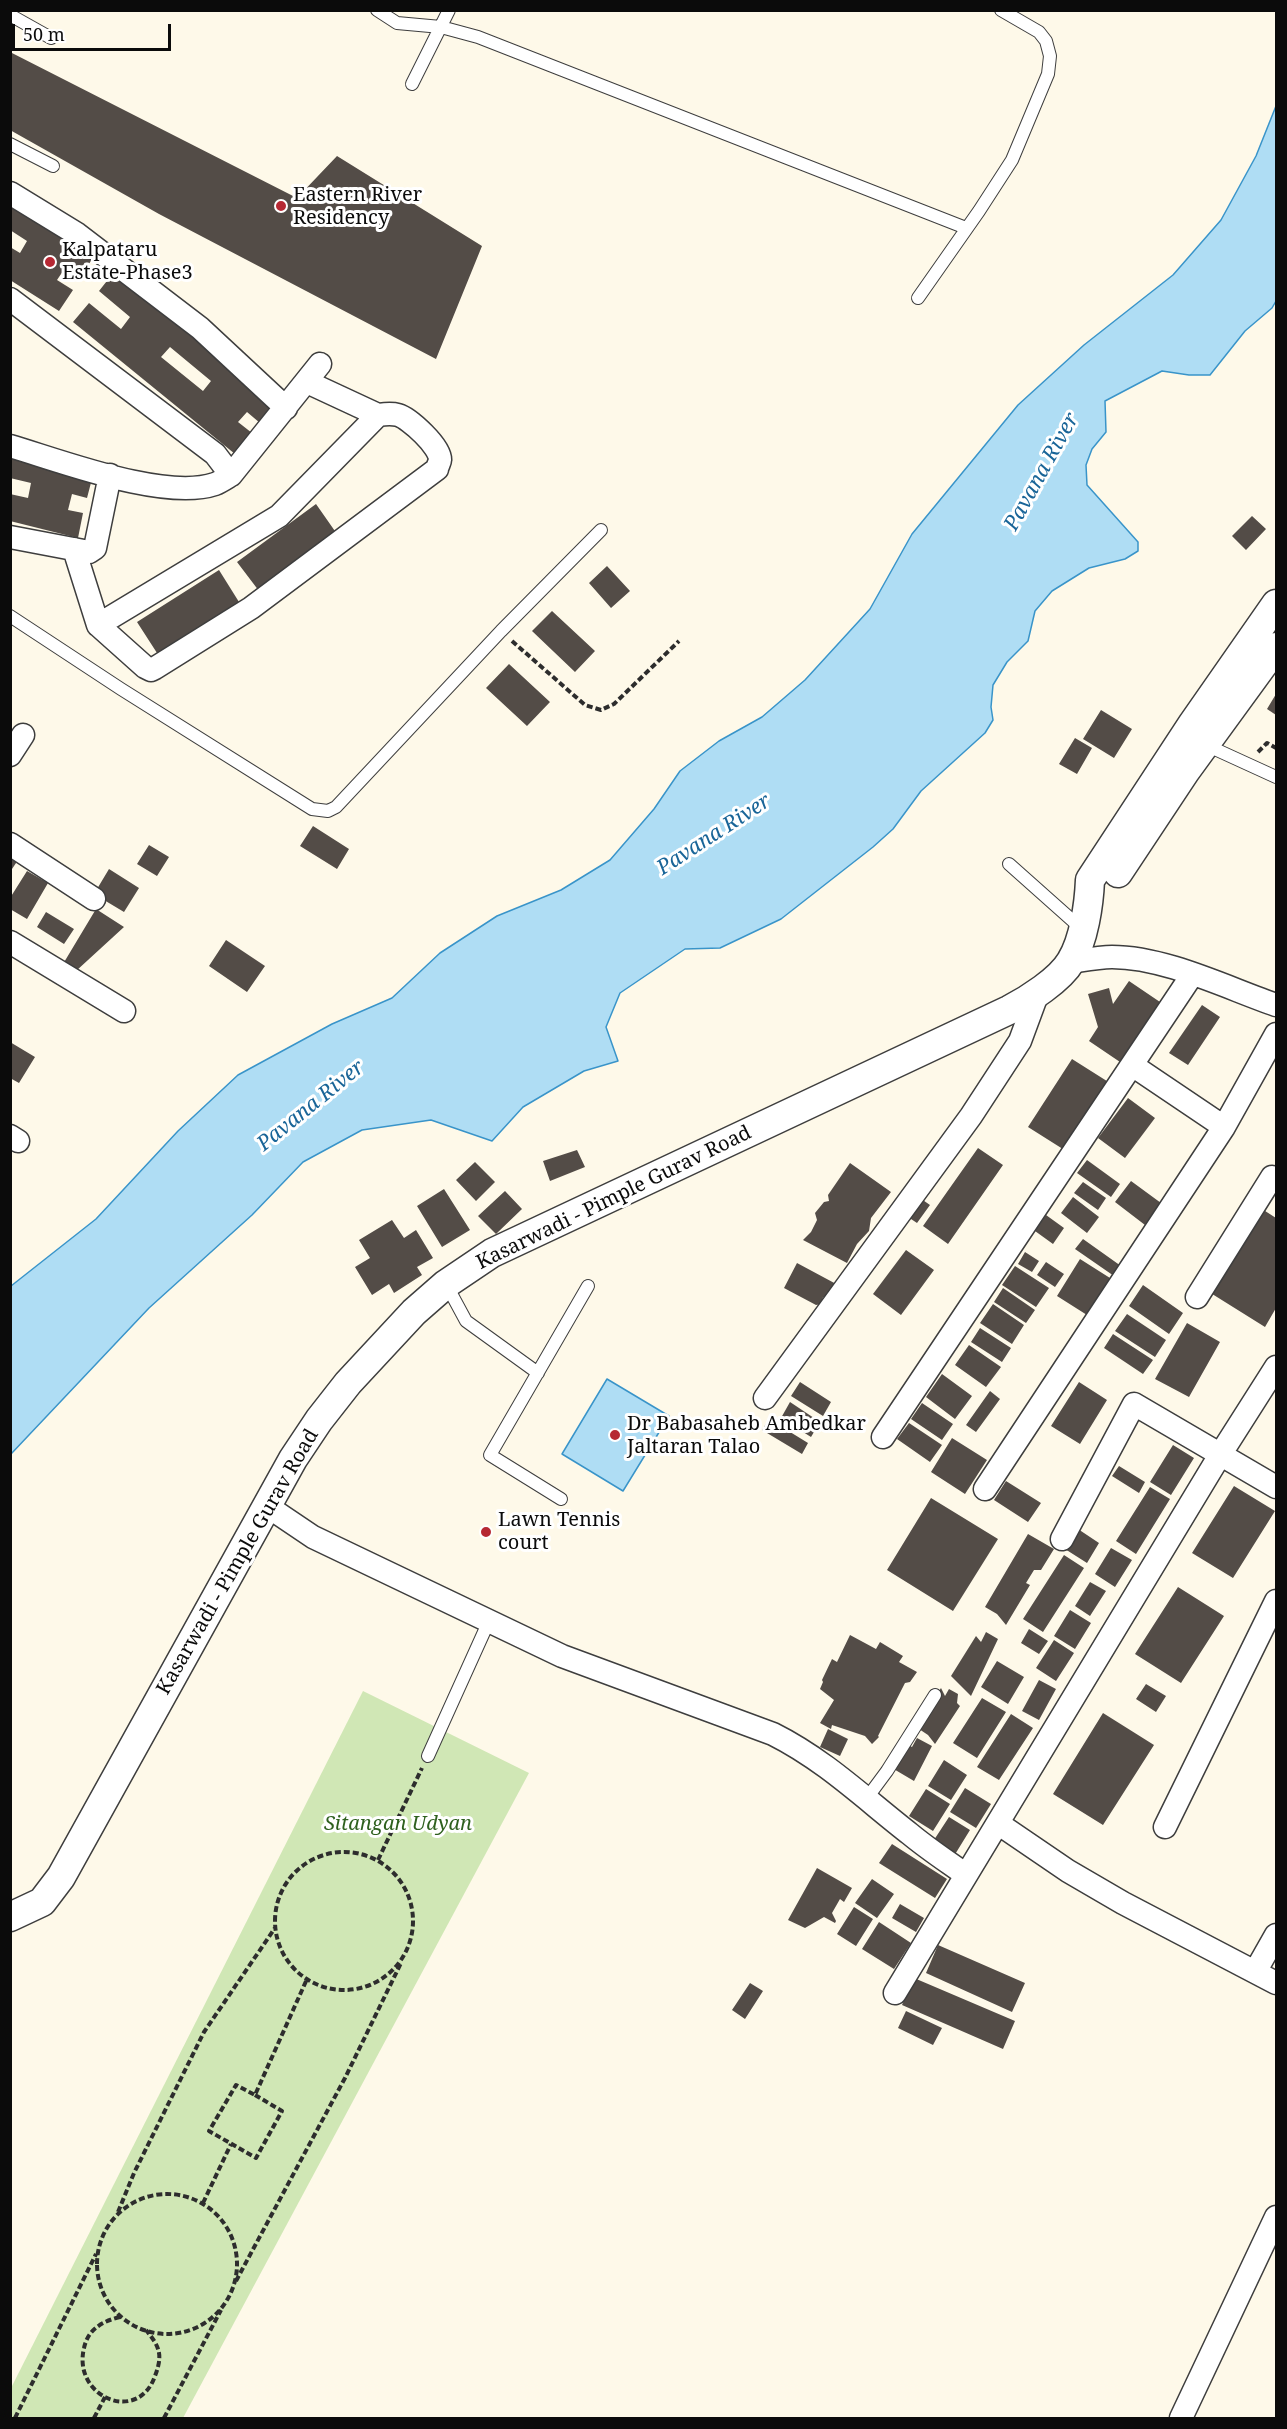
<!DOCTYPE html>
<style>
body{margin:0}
#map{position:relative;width:1287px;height:2429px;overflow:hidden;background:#fef9e9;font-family:"Noto Serif",serif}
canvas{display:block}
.frame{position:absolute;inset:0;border:12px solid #0b0b0b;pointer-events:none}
.scale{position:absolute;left:12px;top:24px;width:159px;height:27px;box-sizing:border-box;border:3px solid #0b0b0b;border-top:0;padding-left:8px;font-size:18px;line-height:21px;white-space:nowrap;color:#0b0b0b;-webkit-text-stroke:4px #fff;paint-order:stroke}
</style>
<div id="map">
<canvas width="1287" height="2429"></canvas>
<div class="frame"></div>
<div class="scale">50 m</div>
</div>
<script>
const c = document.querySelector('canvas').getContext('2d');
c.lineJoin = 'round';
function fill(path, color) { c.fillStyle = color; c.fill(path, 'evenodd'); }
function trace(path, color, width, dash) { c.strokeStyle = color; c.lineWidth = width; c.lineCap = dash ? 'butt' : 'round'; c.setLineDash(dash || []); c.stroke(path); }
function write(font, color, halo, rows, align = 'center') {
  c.font = font + ' "Noto Serif",serif'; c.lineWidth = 6; c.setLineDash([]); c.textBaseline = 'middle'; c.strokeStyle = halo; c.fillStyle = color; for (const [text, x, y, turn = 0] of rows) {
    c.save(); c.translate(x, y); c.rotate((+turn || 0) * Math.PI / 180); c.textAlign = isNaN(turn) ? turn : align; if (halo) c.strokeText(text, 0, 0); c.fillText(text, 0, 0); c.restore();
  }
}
const green = new Path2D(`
 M363,1691L529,1773L183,2418H11L10,2390Z`);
const water = new Path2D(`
 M1276,106V301L1272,308L1245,331L1210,375H1189L1162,371L1105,401L1106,432L1092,449L1086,465L1087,485L1138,542V551L1125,559L1089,568L1052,591L1035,611L1028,641L1007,662L993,685L991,707L993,720L985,733L921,791L893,829L873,847L781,919L720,948L685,949L620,993L606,1027L618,1061L584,1071L523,1107L492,1141L431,1120L362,1130L303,1162L252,1215L149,1308L11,1454V1286L96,1219L178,1131L238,1075L332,1024L392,998L440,953L497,916L561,890L610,860L654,809L680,771L719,741L762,717L805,680L870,609L912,534L1018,405L1084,345L1173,275L1221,220L1256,156Z
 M607,1379L669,1416L623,1491L562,1454Z`);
const building = new Path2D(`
 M10,52L297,198L337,156L482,246L436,359L159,214L10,130Z
 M10,203L94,256L80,278L65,268L57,280L73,290L59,311L10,280V247L20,253L27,241L10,230Z
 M114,272L276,403L260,423L247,412L238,422L252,433L235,454L73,322L89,303L121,329L130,317L99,291ZM170,347L211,381L203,391L161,357Z
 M10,455L93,475L87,498L72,494L68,510L83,513L78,538L10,521V494L28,498L31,483L10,478Z
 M316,504L337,534L259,591L237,562Z
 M1252,516L1266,529L1246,550L1232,536Z
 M607,566L630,591L611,608L589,583Z
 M219,570L239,602L157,653L137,622Z
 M552,611L595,651L575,672L532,631Z
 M509,664L550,702L527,726L486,688Z
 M1276,694V715L1267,709Z
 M1101,710L1132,729L1114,758L1083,739Z
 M1075,738L1092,748L1077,774L1059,764Z
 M313,826L349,849L337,869L300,846Z
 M149,845L169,857L157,876L137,864Z
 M10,856L18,860L10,872Z
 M109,869L139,888L124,912L94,894Z
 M27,871L48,883L27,919L10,909V898Z
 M96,909L124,927L76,971L63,964Z
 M46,912L74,929L64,944L37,927Z
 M226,940L265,966L247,992L209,966Z
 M1129,981L1160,1002L1120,1062L1089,1041L1098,1027L1088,994L1109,988L1113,1004Z
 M1202,1005L1220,1017L1188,1065L1169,1053Z
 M10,1042L35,1057L19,1083L10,1078Z
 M1072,1059L1110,1083L1066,1151L1028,1127Z
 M1128,1098L1155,1118L1125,1158L1098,1138Z
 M978,1148L1003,1165L948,1244L923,1226Z
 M577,1150L585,1167L550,1181L543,1161Z
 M1087,1160L1120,1184L1111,1197L1077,1173Z
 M475,1162L495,1182L476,1201L456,1180Z
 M850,1163L891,1192L871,1218L869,1231L857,1244L847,1263L803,1240L811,1232L817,1220L815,1213L824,1202L829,1201L828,1195Z
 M1131,1181L1161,1203L1145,1225L1115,1202Z
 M1083,1182L1106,1198L1098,1210L1074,1193Z
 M444,1189L470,1230L442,1247L417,1206Z
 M505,1191L522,1209L496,1234L478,1216Z
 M917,1196L930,1205L917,1223L905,1215Z
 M1073,1197L1099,1217L1087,1233L1061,1213Z
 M1262,1209L1276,1218V1308L1265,1327L1209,1292Z
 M1046,1215L1064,1228L1053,1244L1035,1231Z
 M392,1220L404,1238L416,1230L433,1258L417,1267L422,1275L394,1293L389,1284L372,1295L355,1267L370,1258L359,1240Z
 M1083,1239L1121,1266L1114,1276L1075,1249Z
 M906,1250L934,1270L901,1315L873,1294Z
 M1025,1252L1039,1261L1032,1272L1018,1264Z
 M1080,1259L1110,1278L1087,1315L1057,1296Z
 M1046,1262L1064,1274L1055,1287L1037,1275Z
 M797,1263L838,1285L831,1298L823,1297L822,1304L816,1305L784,1288Z
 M1015,1266L1049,1288L1036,1307L1002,1285Z
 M1143,1285L1183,1313L1169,1334L1129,1306Z
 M1003,1288L1035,1310L1026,1323L994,1302Z
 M993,1304L1024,1325L1012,1344L980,1323Z
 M1127,1314L1166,1340L1155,1357L1115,1331Z
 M1187,1323L1220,1342L1189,1397L1155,1379Z
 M980,1328L1011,1348L1002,1362L971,1342Z
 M1113,1334L1153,1360L1143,1374L1104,1348Z
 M969,1345L1001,1367L986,1387L955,1365Z
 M942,1374L972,1396L955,1419L926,1397Z
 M800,1382L831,1402L823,1416L791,1396Z
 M1079,1382L1107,1400L1080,1444L1051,1426Z
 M990,1391L1000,1399L976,1432L966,1425Z
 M790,1402L820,1422L811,1437L781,1418Z
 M922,1403L953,1424L942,1440L911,1419Z
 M769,1419L808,1443L802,1454L762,1430Z
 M909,1423L942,1445L930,1462L897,1439Z
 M952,1438L987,1460L965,1494L931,1472Z
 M1173,1445L1194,1458L1171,1495L1150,1482Z
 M1119,1466L1145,1482L1139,1493L1112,1476Z
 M1006,1481L1041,1503L1028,1522L994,1500Z
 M1234,1486L1275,1511L1233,1578L1192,1553Z
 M1150,1487L1170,1499L1136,1554L1116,1541Z
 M931,1498L998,1539L953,1611L887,1570Z
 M1078,1529L1099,1543L1087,1563L1065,1549Z
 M1028,1534L1054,1549L1041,1570H1034L1026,1583L1030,1585L1006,1625L997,1614L985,1607Z
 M1111,1548L1132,1560L1115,1587L1095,1574Z
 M1064,1555L1084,1568L1043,1632L1023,1619Z
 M1090,1582L1106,1591L1090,1616L1075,1606Z
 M1178,1587L1224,1616L1181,1683L1135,1654Z
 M1070,1610L1091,1623L1075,1649L1054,1636Z
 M1029,1629L1048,1641L1039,1654L1021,1643Z
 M986,1632L998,1639L971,1696L951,1676L976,1636L981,1642Z
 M850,1635L876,1649L880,1642L903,1656L899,1662L917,1672L910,1682L905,1683L878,1736L879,1737L872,1744L865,1736L832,1725L831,1729L820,1723L834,1700L820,1689L823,1682L822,1680L832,1659L837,1662Z
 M1054,1640L1074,1653L1056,1681L1036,1668Z
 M997,1661L1024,1677L1008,1704L981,1687Z
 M1039,1680L1056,1689L1039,1720L1022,1711Z
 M1146,1684L1166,1696L1156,1712L1136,1699Z
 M941,1688L945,1696L949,1689L958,1694L957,1703L960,1706L935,1744L928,1735L916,1727Z
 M982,1698L1006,1712L977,1758L953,1743Z
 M1103,1713L1154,1745L1103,1825L1053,1794Z
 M1011,1714L1033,1728L999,1780L977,1767Z
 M828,1729L848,1739L840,1756L820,1747Z
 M917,1738L932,1746L914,1781L892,1768L907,1744L912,1747Z
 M944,1760L967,1775L951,1800L928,1786Z
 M965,1788L991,1804L976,1828L950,1812Z
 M926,1789L950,1804L933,1831L909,1816Z
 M949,1817L970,1830L954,1856L932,1843Z
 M892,1844L947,1879L935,1898L879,1863Z
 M817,1868L852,1888L844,1902L840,1899L832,1913L836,1921L835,1923L824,1917L805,1928L788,1920Z
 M872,1879L894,1894L877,1918L855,1903Z
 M900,1904L924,1918L916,1932L892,1918Z
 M854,1907L873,1919L856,1946L837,1934Z
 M879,1922L911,1943L894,1969L862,1949Z
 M938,1945L1025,1983L1012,2012L926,1973Z
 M914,1978L1015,2021L1003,2049L902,2005Z
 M750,1983L763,1991L745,2019L732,2010Z
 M906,2011L942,2028L933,2045L898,2028Z`);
const path = new Path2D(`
 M512,641L585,705L601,710L614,704L679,641
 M1258,752L1267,743L1276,748
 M275 1921a69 69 0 1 1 138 0a69 69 0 1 1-138 0Z
 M378,1860L422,1768
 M255,2095L282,2111L256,2158L209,2131L236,2085L255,2095L307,1979
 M97 2264a70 70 0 1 1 140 0a70 70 0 1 1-140 0Z
 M203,2203L231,2144
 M118,2212L134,2173L204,2032L275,1928
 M236,2281L345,2078L401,1963
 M120,2317C103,2321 88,2329 84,2348C72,2397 138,2425 155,2376C163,2355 160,2347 146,2330
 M15,2418L96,2254
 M94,2418L105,2397
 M164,2418L221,2310`);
const service = new Path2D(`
 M377,10L397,23L441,27L478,37L966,228
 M10,15L51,38
 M412,84L449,10
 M10,144L53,166
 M918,298L979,211L1012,160L1048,74L1050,56L1046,41L1039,32L1001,10
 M10,616L121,689L312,809L328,811L336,807L501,631L601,530
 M1206,745L1276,777
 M1009,864L1082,929
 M446,1284L466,1321L538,1373
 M561,1499L490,1455L588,1286
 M428,1756L489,1621
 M867,1798L887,1771L935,1695`);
const minor = new Path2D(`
 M10,193L77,234L200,328L286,408
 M10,299L215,454L231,475C226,478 220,482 215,484C165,501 61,461 10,446
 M231,475L320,364
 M10,537L89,552L95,548L110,475
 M74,549L98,625L145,667L151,670L155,668L251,608L437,469C437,467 440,462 440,460C441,447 409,418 398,415C391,413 385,414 378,415
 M98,625L279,516L378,415L307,382
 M10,755L23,735
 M10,844L94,899
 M10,942L124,1011
 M1071,962C1084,960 1099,957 1112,957C1165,957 1227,988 1276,1005
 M1132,1065L1224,1127
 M10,1136L18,1141
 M1197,1297L1272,1177
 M765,1398L971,1116L1020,1041L1037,995
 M883,1437L1192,975
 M985,1489L1224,1127L1276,1034
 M267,1506L313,1537L562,1656L773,1734C825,1760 865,1799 910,1834C928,1849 948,1862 966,1875
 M1062,1539L1134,1404L1276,1487
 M999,1824L1068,1871L1123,1903L1276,1983
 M1165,1827L1276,1601
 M1255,1972L1276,1935
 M895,1993L1220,1455L1276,1367
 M1181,2418L1276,2217`);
const tertiary = new Path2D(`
 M1118,873L1185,772L1276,647
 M10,1917L42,1902L61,1877L293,1459L319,1420L348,1383L414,1312L446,1284L492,1253L1009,1010C1028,1000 1060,980 1071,961C1084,940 1089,904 1090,880L1193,723L1276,604`);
const markers = [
 [281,206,6,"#b62833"],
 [50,262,6,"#b62833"],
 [615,1435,6,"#b62833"],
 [486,1532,6,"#b62833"]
];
const poiNames = [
 ["Eastern River",293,195],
 ["Residency",293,218],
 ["Kalpataru",62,250],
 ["Estate-Phase3",62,273],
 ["Dr Babasaheb Ambedkar",627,1424],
 ["Jaltaran Talao",627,1447],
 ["Lawn Tennis",498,1520],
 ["court",498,1543]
];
const streetNames = [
 ["Kasarwadi - Pimple Gurav Road",614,1198,-26],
 ["Kasarwadi - Pimple Gurav Road",238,1562,-60]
];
const parkNames = [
 ["Sitangan Udyan",398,1824]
];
const waterNames = [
 ["Pavana River",1042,472,-61],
 ["Pavana River",714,835,-33],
 ["Pavana River",311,1106,-39]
];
fill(green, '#d0e7b5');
fill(water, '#afddf4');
trace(water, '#3994c9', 1.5);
fill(building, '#534c47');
trace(service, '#3e3e3e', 14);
trace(minor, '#3e3e3e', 25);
trace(tertiary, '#3e3e3e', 31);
trace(path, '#2d2d2d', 4, [6, 3]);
trace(service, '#fff', 12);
trace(minor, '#fff', 22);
trace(tertiary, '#fff', 28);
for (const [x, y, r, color] of markers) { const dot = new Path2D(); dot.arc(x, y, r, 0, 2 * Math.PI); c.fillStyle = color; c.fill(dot); trace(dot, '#fff', 2); }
write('20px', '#0b0b0b', '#fff', poiNames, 'left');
write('20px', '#0b0b0b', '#fff', streetNames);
write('italic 20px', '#2e601e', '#fff', parkNames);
write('italic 21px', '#196598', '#fff', waterNames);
</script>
